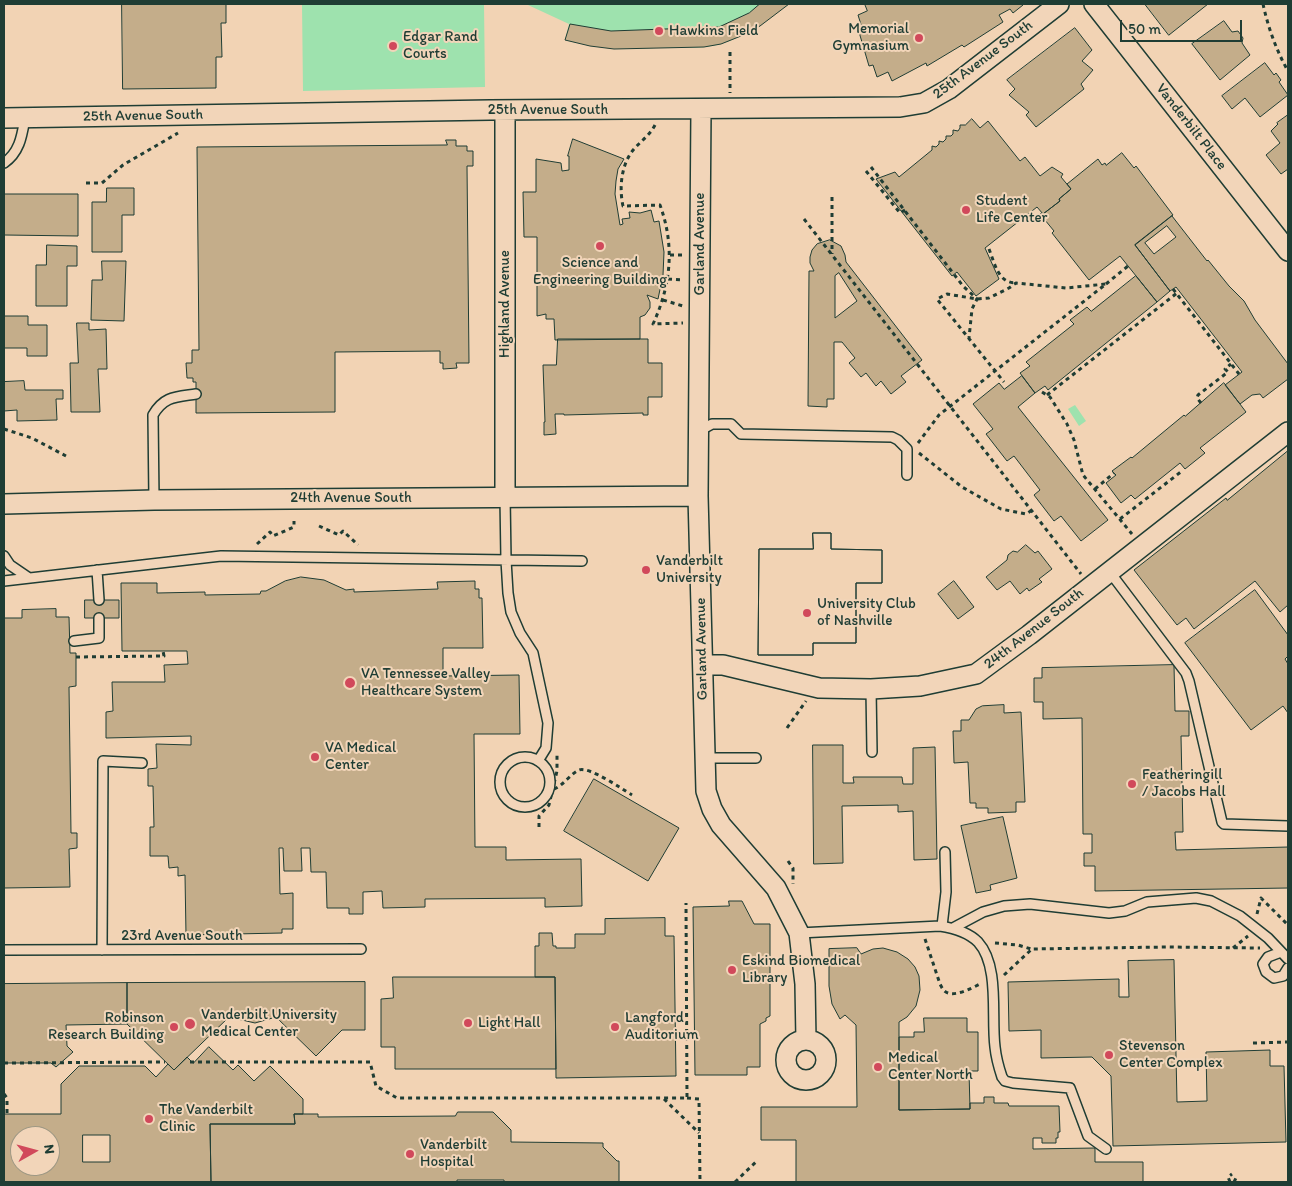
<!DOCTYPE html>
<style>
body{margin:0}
#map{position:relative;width:1292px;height:1186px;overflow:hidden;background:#f2d3b4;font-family:Itim,sans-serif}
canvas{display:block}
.frame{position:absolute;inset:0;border:5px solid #1f3d34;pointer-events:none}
.north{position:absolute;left:10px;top:1126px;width:50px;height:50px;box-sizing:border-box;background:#f2d5b9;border:1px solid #9e9884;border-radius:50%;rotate:83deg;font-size:14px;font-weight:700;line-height:20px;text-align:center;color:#1f3d34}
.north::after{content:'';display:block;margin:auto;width:18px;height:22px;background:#d1495b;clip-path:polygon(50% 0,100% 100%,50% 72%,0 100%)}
.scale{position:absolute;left:1120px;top:20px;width:122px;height:22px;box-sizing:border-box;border:2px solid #1f3d34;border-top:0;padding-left:6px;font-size:15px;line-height:18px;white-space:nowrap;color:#1f3d34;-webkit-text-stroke:4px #f2d5b9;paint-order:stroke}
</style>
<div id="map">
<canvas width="1292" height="1186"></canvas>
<div class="frame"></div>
<div class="north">N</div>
<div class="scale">50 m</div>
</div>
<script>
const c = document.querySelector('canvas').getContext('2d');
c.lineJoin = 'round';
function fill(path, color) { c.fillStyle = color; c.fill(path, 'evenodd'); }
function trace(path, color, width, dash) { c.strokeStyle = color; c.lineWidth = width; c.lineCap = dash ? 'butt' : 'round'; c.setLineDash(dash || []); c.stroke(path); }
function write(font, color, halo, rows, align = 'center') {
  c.font = font + ' Itim,sans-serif'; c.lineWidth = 4; c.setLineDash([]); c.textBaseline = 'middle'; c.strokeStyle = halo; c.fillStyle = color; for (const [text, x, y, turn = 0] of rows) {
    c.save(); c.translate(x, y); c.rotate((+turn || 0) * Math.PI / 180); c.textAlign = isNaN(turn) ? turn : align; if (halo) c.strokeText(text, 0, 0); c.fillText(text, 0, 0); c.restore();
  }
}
const green = new Path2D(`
 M302,4H484L485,87L303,91Z
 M529,4H789C767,19 748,36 721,44C705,49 688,47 671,48C632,48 604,50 565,40L569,24L528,5Z
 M1075,405L1086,421L1079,426L1068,409Z`);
const building = new Path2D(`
 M122,4H226V23H221L222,57H216V88L123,89Z
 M760,4H789L760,26L741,36L721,44L704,47L614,49L590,46L565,40L570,24L611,31L719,27L749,13Z
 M865,4H1022L1023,5L1013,13L1010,9L999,15L1003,22L964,47L962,45L927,66L926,63L892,81L888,72L877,77L873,65L869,66L859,32L863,31L858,15L867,11Z
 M1145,4H1208L1169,35Z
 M1224,21L1232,32L1238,31L1243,38L1242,43L1250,55L1220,80L1192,44Z
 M1075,28L1092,50L1082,61L1093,70L1081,84L1084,89L1036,127L1026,115L1029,112L1009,95L1015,89L1007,80Z
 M1265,63L1274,75L1276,73L1281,80L1279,82L1288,95L1260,117L1245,98L1232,109L1222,96Z
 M1288,115V169L1281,174L1266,155L1280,143L1271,131L1278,124L1277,123Z
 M972,119L980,128L988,121L1020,161L1025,157L1040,176L1052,167L1063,174L1061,177L1071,189L1059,199L1060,201L1043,214L1037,207L985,248L999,279L976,296L957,272L952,276L876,179L895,172L899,177L932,150V146L936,147L939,144V141L943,142L946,139V136H951L953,134V130L958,131L960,128V125H965Z
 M573,139L624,159L618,169L616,181L615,194L620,225L623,224L622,219L630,218L629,212L640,213L651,210L654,222L659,221L664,252L663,275L658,299L647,295L650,302V308L645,315L640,317V339L555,340L554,319H546V314L537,316V237H524L523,192H536V159L561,163L562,171L569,170V156H568Z
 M446,140H456V146H467V151H473V166H467L469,363H456L457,368L443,369V363H440V351L335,352V412L196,413V382H193V378H187L186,363H192V350H199L197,147L447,145Z
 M1122,153L1134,168L1136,166L1173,215L1135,245L1170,291L1157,302L1120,256L1089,280L1052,233L1054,231L1040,214L1041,213L1043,214L1060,201L1059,199L1071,189L1067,184L1098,159L1102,165L1105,163L1106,165Z
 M107,188H134V215H122V252H92V202H106Z
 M4,194H78V236L4,235Z
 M1172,216L1207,261L1208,260L1229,286L1244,301L1255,320L1288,364V379L1263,398L1260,394L1252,395L1240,404L1225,385L1242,372L1176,287L1170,291L1135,245ZM1167,226L1176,237L1154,254L1145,243Z
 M830,240L841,246L845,255L846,262L922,360L901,376L906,382L891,394L881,381L876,386L866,373L861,377L849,363L855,358L842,342H834V399H827V407L808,406L809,271H814L810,263V257L812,250L817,244ZM839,273L857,301L835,318V276Z
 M47,245L77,246V266H67V306H36V265H46Z
 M102,261H126L124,321L91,320L92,280H102Z
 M1136,276L1157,302L1048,390L1045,386L1035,393L1020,373L1030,366L1026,362L1074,324L1070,320L1087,307L1091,311Z
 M4,316H28V325H47V356H27V348H4Z
 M77,323H89V330L106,329L107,369H98L100,412H71L70,363H78Z
 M558,339H648V363H662V397H648V415H643V413L564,415V414H555L556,434L544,435V422H545L543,365H556Z
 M1022,376L1035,393L1018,407L1108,520L1081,541L1061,516L1054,521L1034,495L1040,490L1014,456L1007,461L986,434L993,429L973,404L999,383L1004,389Z
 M24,381L25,390H63V399H56L57,420L17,421V410L4,411V382Z
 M1224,383L1246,412L1200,448L1205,453L1185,469L1180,463L1135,499L1131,495L1121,503L1106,483L1116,475L1112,471L1131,457L1132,458L1184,415L1185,416Z
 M1288,451V605L1280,612L1255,581L1194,629L1186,618L1177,625L1134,570L1226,498L1227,500Z
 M813,533H831V549L882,550V583H856V643H813V655H758L759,549H813Z
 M813,533H831V549L882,550V583H856V643H813V655H758L759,549H813Z
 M1026,545L1035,553L1038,551L1052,569L1039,579L1042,582L1029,591L1027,588L1020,594L1010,581L997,590L986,577L1007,560L1008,555L1013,551L1017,552Z
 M301,577L324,580L346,590L354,589V592L438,589L437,582L475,581V589H479V598H482L483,648H443V676L519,675L520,734H474L475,847H506V860L581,859L582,906L545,907V898L425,899V907L383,908L382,891L363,892V914H349V908H327L326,872H311L310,848H301L302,871H284L283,848H279L280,894L293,893V929H282V933L186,935L185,875L178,876V867L169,868L168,856H150V827H154L153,786H148V769L157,768L156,744L191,745V736L106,738V712L113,711L112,682H165L164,665L188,664L187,651H122L121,583H157V593L205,592V595L260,594L261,591H266L285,581Z
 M954,581L974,607L958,619L938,594Z
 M1255,590L1288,635V656L1285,659L1288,664V713L1283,706L1251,730L1185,643Z
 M85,600H119V618H85Z
 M56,609V617H69L70,653H76V686L69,687L71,833H77V848L69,849L70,887L4,888V618H22V610Z
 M1174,665L1175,711H1189V736H1181L1183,832H1175L1176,850L1288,847V888L1095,891V866H1084V853H1092V834H1083L1082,718L1043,719V702H1034V678H1042V668Z
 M1004,705V713L1021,712L1025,802H1016V812L988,813V808H976V803H970L968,762L954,763L953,731H961V720H969L976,709L982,706Z
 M813,745H843V783H854L853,777H902L903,784H913V748L935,747L937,859L914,860L913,811L898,812V805L842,806L843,863L814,864Z
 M594,779L679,828L648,881L564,831Z
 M1003,817L1017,878L990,885L991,890L976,893L961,826Z
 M729,901H742L754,924H770V1016L766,1018V1021L760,1024V1067H747V1075H695L693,907L729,906Z
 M665,918V936H674L676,1076L556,1078L555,977H535V946H539V933H552L553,946H556V948H575V934H605V919Z
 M857,948L861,954L873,949L883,948L897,952L908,959L915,967L919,976L920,990L916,1006L907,1017L899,1022V1110L970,1109V1103H984V1097H994V1103H1008L1009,1106H1059L1060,1132H1058V1138H1056V1143H1042V1138H1033V1149L1095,1148V1162H1143V1182H796V1140H761V1107H857L856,1025L845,1015L840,1019L832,1004L829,986V949Z
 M1174,960L1177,1102L1207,1101L1206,1052L1270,1050V1066H1284L1286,1142L1113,1146L1111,1076L1092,1057L1041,1058V1030L1009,1031L1008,982L1119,979V997H1129L1128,961Z
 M393,977H555L556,1069H395V1047H381V999L393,998Z
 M365,982V1030H342L316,1056L276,1017L255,1023L229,1017L174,1070L127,1024V983Z
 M127,983V1024L66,1025L67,1046L73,1052L56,1067L51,1063H4V984Z
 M924,1018H967V1032H978V1071H969L970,1109L899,1110V1037H914V1032H924Z
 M209,1047L233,1070L238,1065L254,1081L270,1066L303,1099V1114H294L295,1124H210L211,1182H4V1114H61V1084L79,1066H145L156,1077L168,1064L174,1070L187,1057L193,1063ZM83,1135H110V1162H83ZM20,1136H50V1166H20Z
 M458,1112H493L511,1130V1142L603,1143V1147L617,1161H619V1182H504V1180H457V1182H211L210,1124H295L294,1114H318V1117L455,1116Z`);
const path = new Path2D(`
 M1263,4C1268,27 1276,50 1288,71
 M730,52V93
 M655,125C650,135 641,141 634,149C621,164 619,188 623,206L660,205C675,246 671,285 653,324L683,323
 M871,167L963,286L977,299L972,309L969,338
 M866,171L900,213L905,210
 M86,183H102L123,165L178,133
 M832,197V254
 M804,219L1081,574
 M989,249C995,264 998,283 1016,283
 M670,255H683
 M668,279L683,280
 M1106,284L1128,266
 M1173,289L1239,374
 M663,300L683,306
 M1042,392L1050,397L1067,424L1074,440L1083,475L1132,534
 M1047,395L1177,293
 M1201,403L1197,398L1198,395L1228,372L1225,369L1231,364
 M4,429L32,438L66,456
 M918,443L939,415L1106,284L1066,288L1016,283L1009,288L989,298L977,299L947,294L937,299L1004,382
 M919,453L962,487L1001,509L1026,514L1032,510
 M1095,489L1114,473
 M1120,519L1182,471
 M319,526L339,535L343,531L358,545
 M257,544L270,532L273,536L294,527V521
 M76,657L164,656L163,651
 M787,728L806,701
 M554,789C564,785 570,774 579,770C589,766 622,789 632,795
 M539,827V816L549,805L557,771V753
 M788,861L793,868V884
 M1257,914L1261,898L1288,925
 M925,939L940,984C942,988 944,992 948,993C957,996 972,988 980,984
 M995,943L1018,945L1031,949
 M1233,948L1248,936
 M1004,975L1032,949L1167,947L1260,948
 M1253,1043L1288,1042
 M190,1062H370L376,1086L397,1098H687L686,903
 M4,1063L165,1062
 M4,1094L7,1098V1115
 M687,1098L699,1099L700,1182
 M664,1099L699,1133
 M735,1182L758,1160
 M1230,1182L1228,1177L1232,1174
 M1234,1182L1236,1178L1235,1175`);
const lane = new Path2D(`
 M4,163C20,152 22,135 25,118
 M699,431L712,424H731L741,434L892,437L898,440L907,449V475
 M505,497L506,560L508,593L511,612L520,633L533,653L548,723L546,748L538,761
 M154,500L153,415C164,396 176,397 196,394
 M4,556L10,565L29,578
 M97,570L99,600
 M1109,571L1186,673L1189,681L1222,822L1224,824L1288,826
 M4,581L221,556L582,561
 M74,641L99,638V618
 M871,689L872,752
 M500 782a25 25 0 1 1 50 0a25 25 0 1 1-50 0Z
 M704,758H756
 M942,926L946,892L945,852
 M953,928L983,912L1004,906L1030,904L1109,913L1125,911L1147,902L1196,898L1211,901L1240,916L1268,938L1288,959
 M799,933L940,926C953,928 968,932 978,942C1000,966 991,1017 995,1047C996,1057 999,1068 1002,1077L1005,1081L1013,1083L1070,1088L1088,1136L1106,1149
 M4,950L361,949
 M102,950L103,761L142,763
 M1281,952L1268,957L1263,964L1266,972L1274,978L1283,976L1288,968`);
const street = new Path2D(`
 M1094,4L1288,251
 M701,109L698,496L706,791L712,809L721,825L776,888L799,933L805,984L806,1040
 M4,118L490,110L900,107L924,103L949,89L1059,4
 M505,497V110
 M4,504L154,500L698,496
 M703,665H723L819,688L871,689L920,686L976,674L1029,635L1288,432
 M786 1060a20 20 0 1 1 40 0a20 20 0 1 1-40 0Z`);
const markers = [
 [659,31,5,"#d1495b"],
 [919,38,5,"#d1495b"],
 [393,46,5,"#d1495b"],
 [966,210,5,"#d1495b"],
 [600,246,5,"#d1495b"],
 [646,570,5,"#d1495b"],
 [807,613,5,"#d1495b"],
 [350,683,6,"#d1495b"],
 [315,757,5,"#d1495b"],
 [1132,784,5,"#d1495b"],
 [732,970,5,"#d1495b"],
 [468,1023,5,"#d1495b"],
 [190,1024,6,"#d1495b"],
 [174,1027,5,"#d1495b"],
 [615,1027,5,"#d1495b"],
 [1109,1055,5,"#d1495b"],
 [878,1067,5,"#d1495b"],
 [149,1119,5,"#d1495b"],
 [410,1154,5,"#d1495b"]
];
const poiNames = [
 ["Memorial",909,29,"right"],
 ["Gymnasium",909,46,"right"],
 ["Hawkins Field",669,31],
 ["Edgar Rand",403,37],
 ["Courts",403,54],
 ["Student",976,201],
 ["Life Center",976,218],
 ["Science and",600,263,"center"],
 ["Engineering Building",600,280,"center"],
 ["Vanderbilt",656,561],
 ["University",656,578],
 ["University Club",817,604],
 ["of Nashville",817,621],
 ["VA Tennessee Valley",361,674],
 ["Healthcare System",361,691],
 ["VA Medical",325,748],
 ["Center",325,765],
 ["Featheringill",1142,775],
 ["/ Jacobs Hall",1142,792],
 ["Eskind Biomedical",742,961],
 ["Library",742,978],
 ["Vanderbilt University",201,1015],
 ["Medical Center",201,1032],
 ["Robinson",164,1018,"right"],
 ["Research Building",164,1035,"right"],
 ["Langford",625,1018],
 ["Auditorium",625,1035],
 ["Light Hall",478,1023],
 ["Stevenson",1119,1046],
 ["Center Complex",1119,1063],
 ["Medical",888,1058],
 ["Center North",888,1075],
 ["The Vanderbilt",159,1110],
 ["Clinic",159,1127],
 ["Vanderbilt",420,1145],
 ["Hospital",420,1162]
];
const streetNames = [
 ["25th Avenue South",983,60,-37],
 ["25th Avenue South",548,110],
 ["25th Avenue South",143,116,-1],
 ["Vanderbilt Place",1191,127,52],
 ["Garland Avenue",700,244,-90],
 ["Highland Avenue",505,304,-90],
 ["24th Avenue South",351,498],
 ["24th Avenue South",1034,629,-38],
 ["Garland Avenue",702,649,-91],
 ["23rd Avenue South",182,936]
];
fill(green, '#9ee2ae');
fill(building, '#c4ad8a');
trace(building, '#1f3d34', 1);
trace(lane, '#1f3d34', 12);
trace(street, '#1f3d34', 22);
trace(path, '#1f3d34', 3, [4, 4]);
trace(lane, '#f2d5b9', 9);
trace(street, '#f2d5b9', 19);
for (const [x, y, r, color] of markers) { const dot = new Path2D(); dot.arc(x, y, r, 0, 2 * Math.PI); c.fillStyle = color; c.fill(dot); trace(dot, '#f2d5b9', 2); }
write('15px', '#1f3d34', '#f2d5b9', poiNames, 'left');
write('15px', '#1f3d34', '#f2d5b9', streetNames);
</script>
